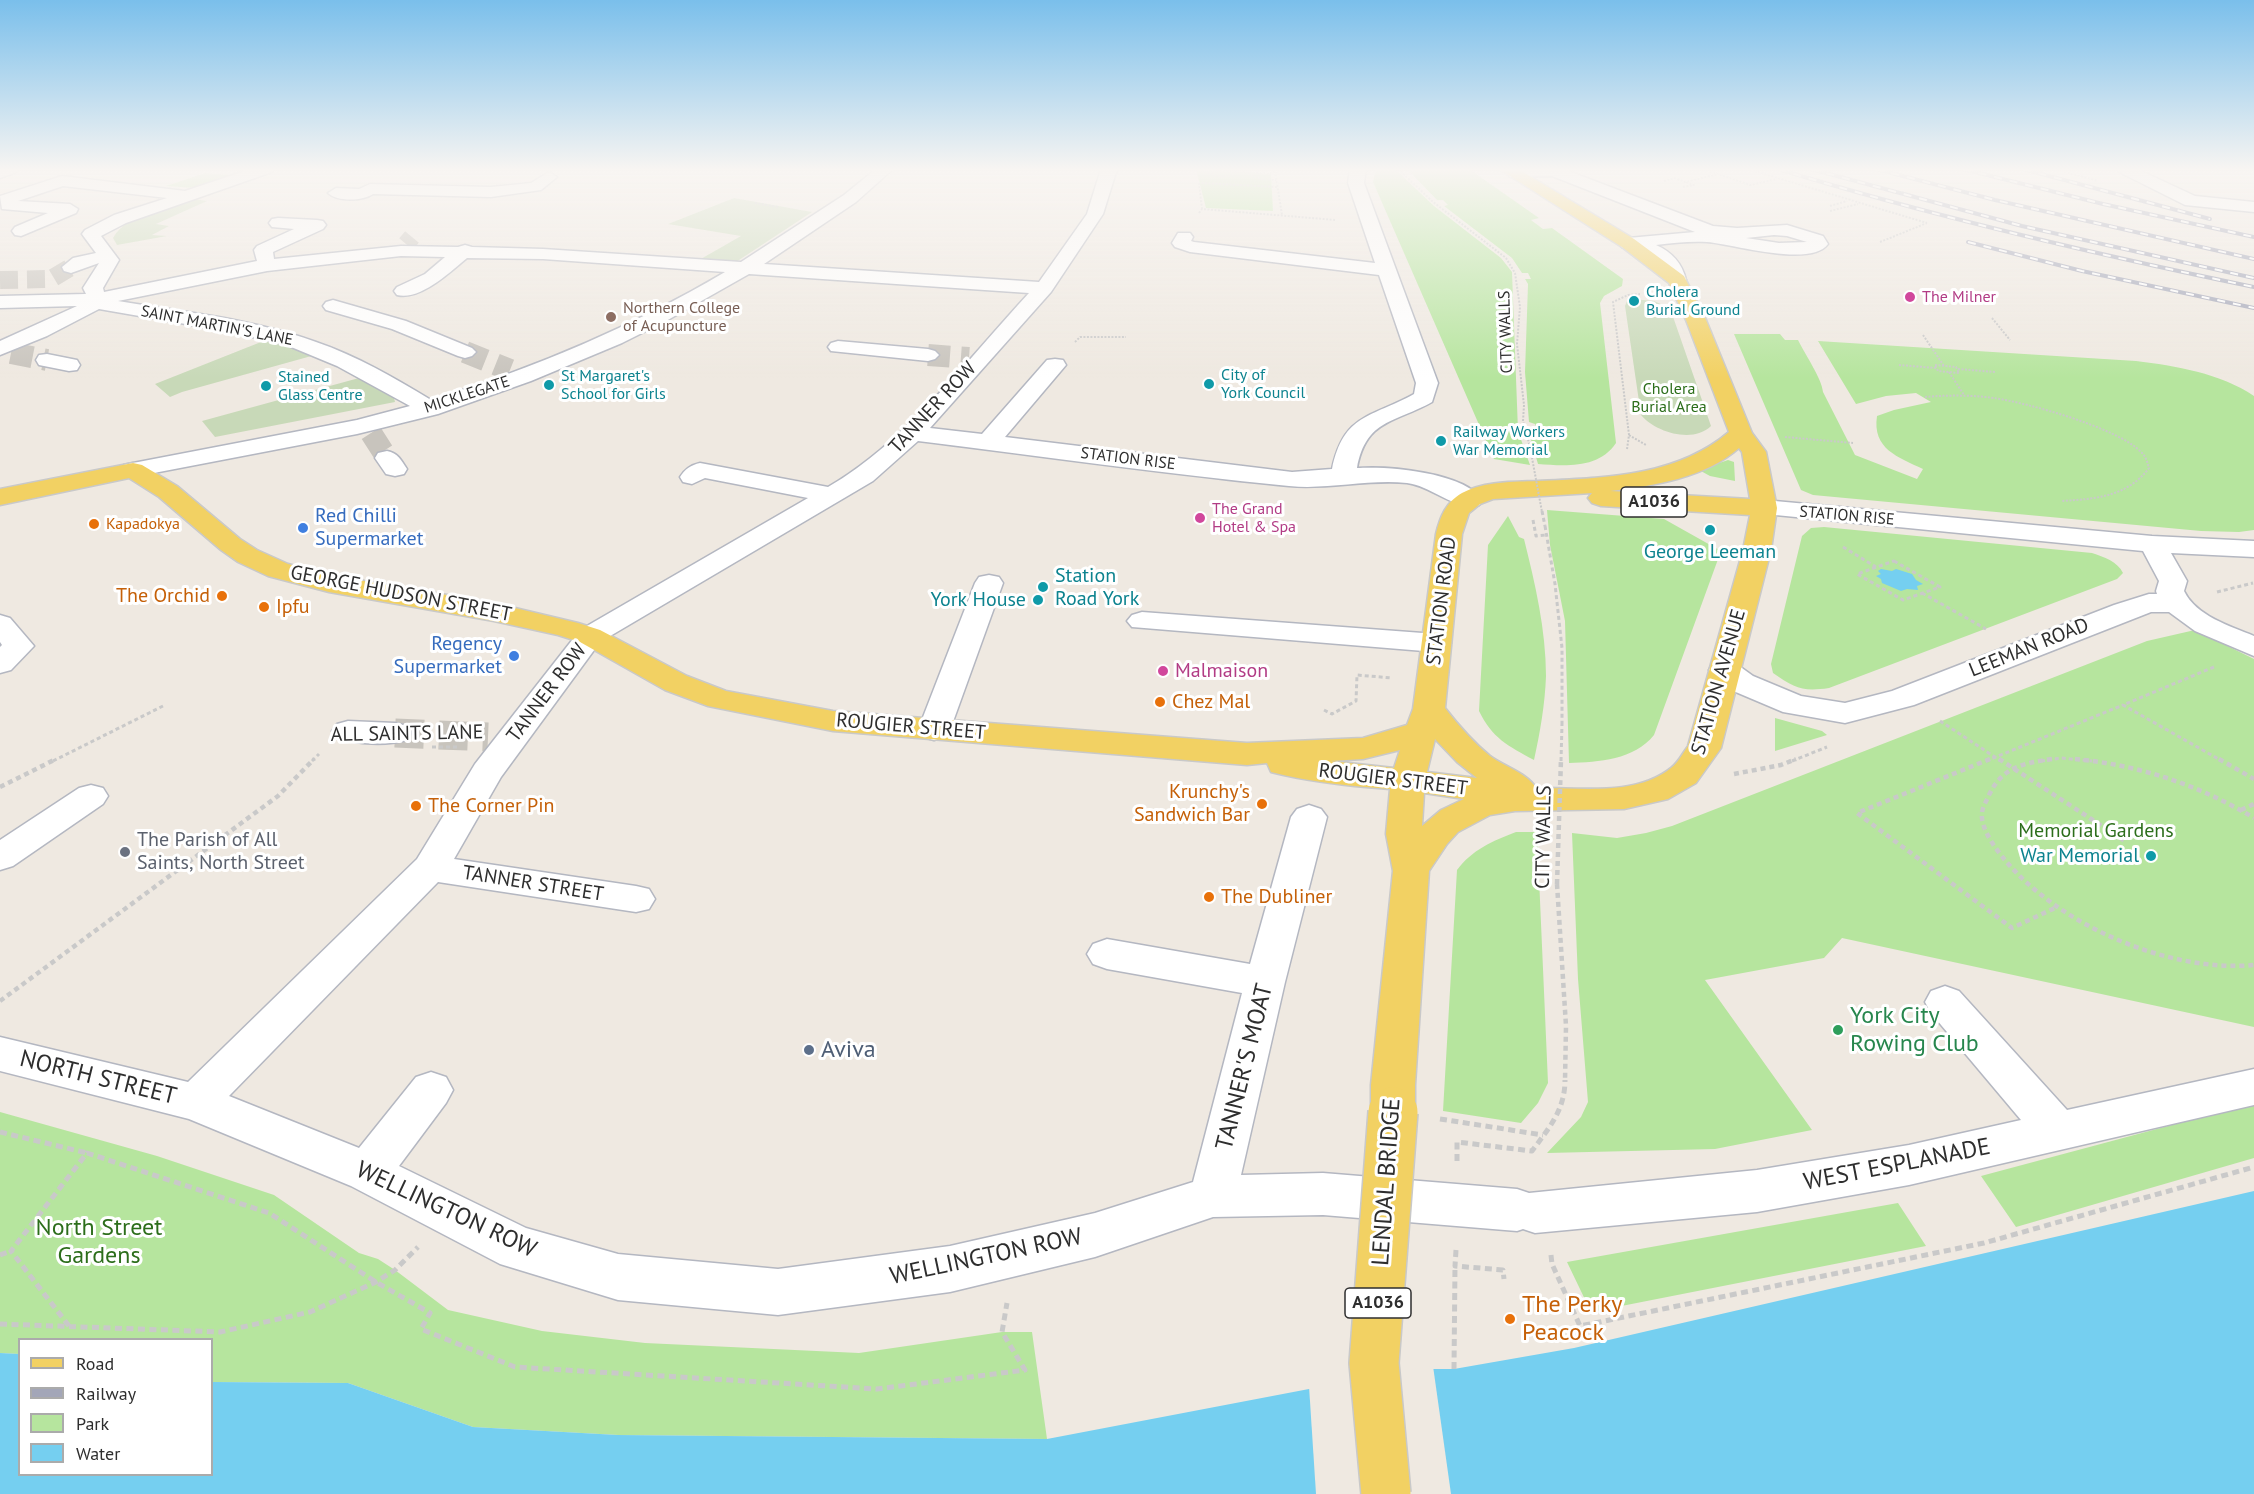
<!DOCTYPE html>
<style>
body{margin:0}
#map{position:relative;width:2254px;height:1494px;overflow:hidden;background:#efe9e1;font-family:"PT Sans",sans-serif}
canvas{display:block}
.legend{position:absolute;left:18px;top:1338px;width:195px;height:138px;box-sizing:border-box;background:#fff;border:2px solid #ababab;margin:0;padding:8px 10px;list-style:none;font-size:18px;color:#2e2e2e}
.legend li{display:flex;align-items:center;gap:12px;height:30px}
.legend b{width:30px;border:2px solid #ababab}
</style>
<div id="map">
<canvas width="2254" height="1494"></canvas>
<ul class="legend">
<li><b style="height:8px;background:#f2d163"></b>Road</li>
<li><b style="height:8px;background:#a3a6b8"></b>Railway</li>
<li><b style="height:16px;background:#b6e59e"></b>Park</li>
<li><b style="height:16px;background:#75cff0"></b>Water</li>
</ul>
</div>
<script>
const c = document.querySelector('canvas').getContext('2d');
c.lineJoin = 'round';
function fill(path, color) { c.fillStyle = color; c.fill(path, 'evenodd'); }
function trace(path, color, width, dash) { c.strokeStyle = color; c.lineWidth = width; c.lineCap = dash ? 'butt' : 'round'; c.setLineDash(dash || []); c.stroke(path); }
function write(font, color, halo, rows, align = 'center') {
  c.font = font + ' "PT Sans",sans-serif'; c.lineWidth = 6; c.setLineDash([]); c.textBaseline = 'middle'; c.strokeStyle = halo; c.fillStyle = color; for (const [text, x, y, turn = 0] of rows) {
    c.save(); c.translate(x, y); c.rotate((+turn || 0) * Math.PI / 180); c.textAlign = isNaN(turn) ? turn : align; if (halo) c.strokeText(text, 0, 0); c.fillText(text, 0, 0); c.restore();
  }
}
const green = new Path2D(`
 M1196,169L1271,174L1273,211L1206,208Z
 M1376,169H1395L1434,206L1501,258L1512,272L1518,431L1530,465L1494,459L1373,182Z
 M1407,169H1469L1539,218L1531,220L1543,229L1552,228L1623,279L1622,286L1604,296L1600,303L1616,443C1599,469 1565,466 1538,464L1529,433L1535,432V424L1529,422L1525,372L1528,284L1525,279H1531L1528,273H1522L1512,258L1444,206L1448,205L1443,200H1437Z
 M205,173L230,175L194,188L166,186Z
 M1734,334H1780L1785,340H1798C1805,354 1822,379 1823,392L1855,455L1917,479L1923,469C1898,457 1872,449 1877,416L1894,410L1931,402L1916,393L1886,396L1856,404L1818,341L2136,361C2176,366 2220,373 2254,396V530L2239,532L2201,531L1813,495L1801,490Z
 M1728,460L1734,462L1735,481L1710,476L1699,470Z
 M1547,510L1664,519L1721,551L1654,735C1634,760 1599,762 1569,763L1565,621L1550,545Z
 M1508,516L1519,537L1524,539C1535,583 1546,630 1546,676C1545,704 1540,733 1534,760C1508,746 1492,738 1479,711L1488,545Z
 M1824,527L2092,553C2104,557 2117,561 2123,573L2117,579L1829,688C1802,692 1795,688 1773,673L1771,664L1802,536L1811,528Z
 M2195,630L2254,659V1027L1842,938L1824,958L1705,980L1812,1130L1715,1149L1547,1153L1581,1117L1588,1102L1578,979L1572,833L1617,838L1646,833L1672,826L2147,641Z
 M1775,718L1822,731L1827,735L1775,751Z
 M1516,832H1537L1548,1083L1538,1103L1521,1123L1443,1111L1457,870C1472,850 1492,841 1516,832Z
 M2254,1103V1158L2016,1227L1981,1176Z
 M0,1112L157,1156L274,1195L359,1253L378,1259L395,1270L448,1310L542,1331L645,1343L859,1353L1002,1332H1032L1047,1439L618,1435L473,1427L348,1383L212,1382V1340H20L19,1354L0,1353Z
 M1898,1203L1926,1246L1591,1312L1567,1262Z`);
const cemetery = new Path2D(`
 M734,198L812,212L736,262L699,260L741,236L668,224Z
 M195,199L207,201L156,224L169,226L152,235L167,236L117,245L113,238C128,212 168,207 195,199Z
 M1633,299L1654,301L1670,308L1711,426C1693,444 1655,432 1641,415L1625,306L1627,301Z
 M271,338L315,355L182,392L170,397L155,384Z
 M359,378L394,398L395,402L215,437L202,421Z`);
const water = new Path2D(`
 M1881,569L1892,571L1896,569L1912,574L1916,580L1923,584L1917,586L1918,590L1907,589L1901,591L1882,583L1881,579L1876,576L1881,574L1878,571Z
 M2254,1191V1494H0V1353L19,1354L20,1474H212V1382L348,1383L473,1427L618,1435L1047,1439L1309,1389L1433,1369H1454L1574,1348Z`);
const pier = new Path2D(`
 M1433,1366L1451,1494H1316L1309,1386Z`);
const minorTunnelFar2 = new Path2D(`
 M406,244L412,237
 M0,280L51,279L71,267`);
const minorTunnelFar1 = new Path2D(`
 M465,352L510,370
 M11,353L47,360
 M928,355L969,358
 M371,433L387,458`);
const minorTunnel = new Path2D(`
 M395,733L488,737`);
const pathFar3 = new Path2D(`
 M1204,169L1268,174L1280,169
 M1207,169L1208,173L1223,177L1237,173
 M1398,169L1432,201L1506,258L1515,273L1520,307L1517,344L1524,405L1523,421L1530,447
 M1703,169L1750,185L1777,179
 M1748,169L1927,223
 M2054,169L2098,181
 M1275,171L1282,215
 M1248,174L1262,179L1276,180
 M1664,181L1675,178L1685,182L1719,174
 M1683,187L1694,185L1685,182
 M1902,192L1916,196
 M755,203L778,207
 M1830,206L1847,201
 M1202,209L1199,184L1201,183L1277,187
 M1830,211L1858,204
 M1199,213L1202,209L1336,220
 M1880,242L1927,223
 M1992,318L2010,340
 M1923,335L1944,366
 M1075,342L1080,337H1126
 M1899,365L1936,368
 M1935,365L1956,367L1959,373L1938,371Z
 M1958,369L1995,372
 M1949,372L1964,395
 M1925,397C1948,395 1971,395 1994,398C2028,403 2118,428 2141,452C2146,456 2147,462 2149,468C2127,497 2095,499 2061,501
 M1629,435L1646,445
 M1785,437L1853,443
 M1627,449L1629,435L1613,302L1628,295L1640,294`);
const pathFar2 = new Path2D(`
 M1533,520L1536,536L1546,535
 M1545,526L1555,584L1562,648V724
 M1843,547L1876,567
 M1894,561L1940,587L1903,600L1857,574Z
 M2217,592L2253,583
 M1922,593L1986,629
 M2214,667L2123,705L2222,761
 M1324,710L1332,714L1356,701L1357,675L1392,678
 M1940,721L2001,761
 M432,747H458
 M53,761L163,706
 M312,761L319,754
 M1792,761L1827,747
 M1986,761L2123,705
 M2041,761L2061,758L2092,761`);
const pathFar1 = new Path2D(`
 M1990,759L1857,813L2012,928L2057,907
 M1999,759L2125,841
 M2052,759C2024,763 2002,767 1989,795C1987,800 1983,806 1982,812C1980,828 1995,848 2005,860C2059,925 2169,973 2254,965
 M2075,759C2139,765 2199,785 2254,818
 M2219,759L2254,779
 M1734,774L1781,765L1796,759
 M0,787L56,759
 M2241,810L2254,804
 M1557,884L1566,1026L1565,1081
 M0,1001L278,796L314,759`);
const path = new Path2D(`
 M1440,1119L1543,1135
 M0,1132L87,1153
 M1457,1161V1142L1532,1151C1549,1128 1565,1110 1565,1080
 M1456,1250L1455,1266L1503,1270L1504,1279
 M0,1255L11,1251
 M1551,1255L1552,1264L1580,1326L1984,1243L2254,1167
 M0,1324L220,1332L310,1312L376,1282L395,1270L418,1247
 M69,1326L11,1251L87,1153L269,1213L376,1282L430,1313L421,1329L515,1367L877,1389L1025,1370L1002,1332L1007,1303
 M1454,1369L1455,1266`);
const minor = new Path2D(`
 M0,169H19L17,172L0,178Z
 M251,169H274L272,172L126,223L101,236L119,260L103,288L104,292L257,261L254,250L257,246L294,229L272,227L269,223L272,219L278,218L317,220L323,221L326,225L323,229L273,252L274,259L401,246L458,247L465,245L472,247L543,249L741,262L844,195L876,169H893L856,202L764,264L1039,282L1087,214L1101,169H1117L1103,214L1051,292L930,428L982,434L1047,360L1055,359L1063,360L1066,365L1005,437L1292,472L1332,469C1344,413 1371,418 1414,394L1416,383L1379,275L1190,252L1175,247L1172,243L1178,233H1190L1193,237L1191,241L1194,242L1375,263L1348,183L1350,169H1366L1364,183L1438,383L1432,402C1395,423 1366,419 1357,468C1389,466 1463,472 1483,500L1479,505C1455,511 1432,486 1407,483C1367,479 1328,490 1289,486C1165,474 1041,456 918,441L873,481L600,642L501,777L454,859L636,886L649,889L655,899L649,909L636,912L438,882L229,1096L359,1148L416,1077L431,1072L446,1077L453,1090L446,1103L399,1166L526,1228L618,1254L778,1269L950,1246L1095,1213L1193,1182L1242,993L1107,969L1093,964L1087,954L1093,944L1107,939L1250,964L1291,817L1297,809L1309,805L1321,809L1327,817L1285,982L1241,1175L1323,1173L1517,1189L1529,1193L1757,1170L1909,1145L2021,1120L1931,1013L1925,1002L1931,991L1945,986L1959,991L2067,1110L2254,1069V1105L1909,1185L1757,1212L1535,1233L1523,1229L1517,1231L1323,1215L1213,1217L1095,1257L950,1292L778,1315L618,1300L500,1264L351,1186L189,1119L0,1071V1037L188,1082L417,859L475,764L580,630L808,498L705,478L692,484L683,482L680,477C685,469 691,465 700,463L828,487C906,442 968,359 1029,293L749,274L666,321L622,343L531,381L438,414L357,434L133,477L124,475L121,470L124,465L133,463L357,420L410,406L337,366L284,344L220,330L99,309L47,336L0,355V341L77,306L0,308V296L86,294L83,288L99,263L71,273L64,271L62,267L73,258L96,253L82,234L85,230L114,215L167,198L63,186L18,201L70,204L78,209L76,213L21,236L15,235L12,231L15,227L48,213L2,209L0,196L62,176L185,191ZM401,256L445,257L425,274L397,287L394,291L397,295C420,301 450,272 467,258L543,259L725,272C632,327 534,368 431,400C395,378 357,356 316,342C253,319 184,312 118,301L267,271Z
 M1516,169H1563L1713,226L1737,228L1787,225L1823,236L1828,244C1811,268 1733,244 1707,242C1690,241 1673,243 1656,245C1672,252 1682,263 1686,280L1684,284H1670L1663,266L1654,258L1622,247L1619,243L1622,239L1628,238L1695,232L1552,176L1510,177L1508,174ZM1774,235L1787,236L1807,242L1779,243L1746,238Z
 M2117,169H2137L2195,196L2254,202V212L2185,205L2119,172Z
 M549,172L557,177L541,190L491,197L373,194C363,201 337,202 328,193L336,188L359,189L370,184L491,187L531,183Z
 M333,300L406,321L472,348L476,352L472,356L465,358L458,356L392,329L326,310L323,306L326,302Z
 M838,341L928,349L935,351L939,355L935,359L928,361L831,351L828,347L831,343Z
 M47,354L77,360L80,365L77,370L69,371L39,365L36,360L39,355Z
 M387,451C398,453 401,460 407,469L404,474L395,476L386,474L375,458L378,453Z
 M1764,500L2152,536L2254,541V557L2171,553L2187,581L2184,591C2196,616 2230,626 2254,636V656L2195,631L2169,612H2151L1914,705L1845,723L1783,712L1731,690L1713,677L1709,670L1713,663L1724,661L1735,663L1753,676L1801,696L1845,703L1892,691L2114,605L2149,594H2157L2156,591L2159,581L2143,551L1755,513L1751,508L1755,503Z
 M989,575L999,577L1003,583L950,730L945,737L934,740L923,737L918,730L975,583L979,577Z
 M1142,612L1436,634L1447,637L1451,643L1447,649L1436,652L1132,627L1127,621L1132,615Z
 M0,615L10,618L34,646L11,670L0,673V647L2,645L0,642Z
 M348,721L395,723L407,726L411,733L407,740C385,746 358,744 337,738L332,731L337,724Z
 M91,785L103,788L108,796L103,804L13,866L0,870V840L79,788Z`);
const major = new Path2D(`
 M1499,169H1518L1634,239L1684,276L1706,320L1752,433L1766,452L1777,508L1771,550L1721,748L1696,783L1668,799L1624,809L1515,811L1490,815L1458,832L1447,844L1429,871L1415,1085V1112L1409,1125L1393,1130L1377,1125L1371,1112V1085L1393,871L1386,834L1390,789C1350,786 1310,782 1271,772L1267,763L1247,765L833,731L708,706L665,690L580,642L558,635L494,621L329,592L268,576L238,562L221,550L159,497L129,478L0,505V489L133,463L142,465L177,486L240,539L257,550L288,564L329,575L494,603L578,623L600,630L687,676L726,691L833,711L1247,743L1363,738L1407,725L1413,709L1436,534C1440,517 1446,502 1462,493C1485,481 1513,482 1538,481C1604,478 1676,477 1729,432L1686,320L1669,283L1622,247ZM1739,448L1742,452L1750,499L1610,491C1653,486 1705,478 1739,448ZM1592,493L1588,498L1592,503L1601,506L1750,515L1743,550L1688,746C1683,753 1678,763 1671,768C1635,797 1579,787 1536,788C1527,773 1505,767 1490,756C1473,742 1459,726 1445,708L1462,534L1469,513L1480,504L1493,499ZM1435,739L1457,762L1477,778L1427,772ZM1400,750L1394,768L1330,761L1363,759ZM1424,793L1464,799L1441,810L1422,826Z`);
const rail = new Path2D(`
 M1778,169C1935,217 2094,254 2254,287
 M1811,169L2022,226L2254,278
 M1876,169L1995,200L2254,259
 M1963,169L2103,204L2254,237
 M2023,169L2210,219
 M1968,242L2082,271L2254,308`);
const pathBridgeFar2 = new Path2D(`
 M1530,447L1542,512`);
const pathBridgeFar1 = new Path2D(`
 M1542,511L1545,526
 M1561,761L1562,724`);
const pathBridge = new Path2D(`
 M1557,884L1561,759`);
const majorBridge = new Path2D(`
 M1386,1494L1374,1363L1393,1112`);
const markers = [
 [1910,297,6,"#d1479c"],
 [1634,301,6,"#0f9aa8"],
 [611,317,6,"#8d6e63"],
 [1209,384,6,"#0f9aa8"],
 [549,385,6,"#0f9aa8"],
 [266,386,6,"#0f9aa8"],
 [1441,441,6,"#0f9aa8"],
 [1200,518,6,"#d1479c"],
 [94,524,6,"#e8710a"],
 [303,528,6,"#3f7fe0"],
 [1710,530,6,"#0f9aa8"],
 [1043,587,6,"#0f9aa8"],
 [222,596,6,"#e8710a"],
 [1038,600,6,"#0f9aa8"],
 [264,607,6,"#e8710a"],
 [514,656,6,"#3f7fe0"],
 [1163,671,6,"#d1479c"],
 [1160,702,6,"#e8710a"],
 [1262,804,6,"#e8710a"],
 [416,806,6,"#e8710a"],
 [125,852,6,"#6b7280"],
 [2151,856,6,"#0f9aa8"],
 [1209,897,6,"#e8710a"],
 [1838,1030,6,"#2e9e5b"],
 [809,1050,6,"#5c6f8a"],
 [1510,1319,6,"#e8710a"]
];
const farCulturenames = [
 ["Cholera",1646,292],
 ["Burial Ground",1646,310],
 ["City of",1221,375],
 ["York Council",1221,393],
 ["St Margaret's",561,376],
 ["School for Girls",561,394],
 ["Stained",278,377],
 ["Glass Centre",278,395],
 ["Railway Workers",1453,432],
 ["War Memorial",1453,450]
];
const farHotelnames = [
 ["The Milner",1922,297],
 ["The Grand",1212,509],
 ["Hotel & Spa",1212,527]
];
const farEducationnames = [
 ["Northern College",623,308],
 ["of Acupuncture",623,326]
];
const farStreetnames = [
 ["SAINT MARTIN'S LANE",217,326,11],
 ["CITY WALLS",1506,332,-92],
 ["MICKLEGATE",467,395,-18],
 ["STATION RISE",1128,459,7],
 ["STATION RISE",1847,516,5]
];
const farParknames = [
 ["Cholera",1669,389],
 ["Burial Area",1669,407]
];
const farFoodnames = [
 ["Kapadokya",106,524]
];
const shields = [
 [1654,502,66],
 [1378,1303,66]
];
const shieldNames = [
 ["A1036",1654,502],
 ["A1036",1378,1303]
];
const streetNames = [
 ["TANNER ROW",933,408,-47],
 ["GEORGE HUDSON STREET",401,594,11],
 ["STATION ROAD",1442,601,-83],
 ["LEEMAN ROAD",2029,648,-22],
 ["STATION AVENUE",1719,682,-74],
 ["TANNER ROW",547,693,-53],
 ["ROUGIER STREET",911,727,5],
 ["ALL SAINTS LANE",407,734,-1],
 ["ROUGIER STREET",1393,780,7],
 ["CITY WALLS",1544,837,-89],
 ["TANNER STREET",533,884,9]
];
const shopNames = [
 ["Red Chilli",315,516],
 ["Supermarket",315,539],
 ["Regency",502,644,"right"],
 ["Supermarket",502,667,"right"]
];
const cultureNames = [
 ["George Leeman",1710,552,"center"],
 ["Station",1055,576,"left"],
 ["Road York",1055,599,"left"],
 ["York House",1026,600],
 ["War Memorial",2139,856]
];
const foodNames = [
 ["The Orchid",210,596,"right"],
 ["Ipfu",276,607],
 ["Chez Mal",1172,702],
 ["Krunchy's",1250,792,"right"],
 ["Sandwich Bar",1250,815,"right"],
 ["The Corner Pin",428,806],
 ["The Dubliner",1221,897]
];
const hotelNames = [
 ["Malmaison",1175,671]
];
const parkNames = [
 ["Memorial Gardens",2096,831]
];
const worshipNames = [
 ["The Parish of All",137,840],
 ["Saints, North Street",137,863]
];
const nearLeisurenames = [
 ["York City",1850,1016],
 ["Rowing Club",1850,1044]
];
const nearServicenames = [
 ["Aviva",821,1050]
];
const nearStreetnames = [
 ["TANNER'S MOAT",1245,1067,-76],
 ["NORTH STREET",98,1078,14],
 ["WEST ESPLANADE",1897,1165,-11],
 ["LENDAL BRIDGE",1387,1182,-86],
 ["WELLINGTON ROW",446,1210,25],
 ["WELLINGTON ROW",986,1257,-12]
];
const nearParknames = [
 ["North Street",99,1228],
 ["Gardens",99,1256]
];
const nearFoodnames = [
 ["The Perky",1522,1305],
 ["Peacock",1522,1333]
];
fill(green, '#b6e59e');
fill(cemetery, '#c8d9b8');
fill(water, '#75cff0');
fill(pier, '#efe9e1');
trace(minorTunnelFar2, '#c8c4bd', 18, [18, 9]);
trace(minorTunnelFar1, '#c8c4bd', 22, [22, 11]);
trace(minorTunnel, '#c8c4bd', 29, [29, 15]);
trace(minor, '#b4b7c1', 3);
trace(major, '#c9c9c9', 3);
trace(pathFar3, '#c9c9c9', 2, [2, 1.5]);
trace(pathFar2, '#c9c9c9', 3, [4, 3]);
trace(pathFar1, '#c9c9c9', 4.5, [5, 4]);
trace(path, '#c9c9c9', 5, [7, 4.5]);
fill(minor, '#fff');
fill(major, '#f2d163');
trace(rail, '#a3a6b8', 4);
trace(rail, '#fff', 2, [8]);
trace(majorBridge, '#c9c9c9', 52, []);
trace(pathBridgeFar2, '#c9c9c9', 2, [2, 1.5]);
trace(pathBridgeFar1, '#c9c9c9', 3, [4, 3]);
trace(pathBridge, '#c9c9c9', 4.5, [5, 4]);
trace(majorBridge, '#f2d163', 49);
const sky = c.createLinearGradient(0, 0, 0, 378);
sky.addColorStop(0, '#7abfeb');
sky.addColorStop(0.45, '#f8f5f2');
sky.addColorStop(1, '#f8f5f200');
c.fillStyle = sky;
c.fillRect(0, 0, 2254, 378);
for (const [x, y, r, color] of markers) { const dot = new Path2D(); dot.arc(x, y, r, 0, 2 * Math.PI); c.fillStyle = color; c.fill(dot); trace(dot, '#fff', 2); }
write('16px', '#0d838f', '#fff', farCulturenames, 'left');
write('16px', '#b23c85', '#fff', farHotelnames, 'left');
write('16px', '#785e54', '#fff', farEducationnames, 'left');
write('16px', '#2e2e2e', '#fff', farStreetnames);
write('16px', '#2c6e1b', '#fff', farParknames);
write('16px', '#c56008', '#fff', farFoodnames, 'left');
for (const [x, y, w] of shields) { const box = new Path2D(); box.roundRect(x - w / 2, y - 15, w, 30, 4.5); c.fillStyle = '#fff'; c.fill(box); trace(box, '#2e2e2e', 1.5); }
write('bold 18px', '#2e2e2e', null, shieldNames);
write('20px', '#2e2e2e', '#fff', streetNames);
write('20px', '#366cbe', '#fff', shopNames, 'left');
write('20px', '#0d838f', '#fff', cultureNames, 'right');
write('20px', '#c56008', '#fff', foodNames, 'left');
write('20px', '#b23c85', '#fff', hotelNames, 'left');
write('20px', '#2c6e1b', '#fff', parkNames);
write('20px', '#5b616d', '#fff', worshipNames, 'left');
write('24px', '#27864d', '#fff', nearLeisurenames, 'left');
write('24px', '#4e5e75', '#fff', nearServicenames, 'left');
write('24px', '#2e2e2e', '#fff', nearStreetnames);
write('24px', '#2c6e1b', '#fff', nearParknames);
write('24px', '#c56008', '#fff', nearFoodnames, 'left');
</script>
